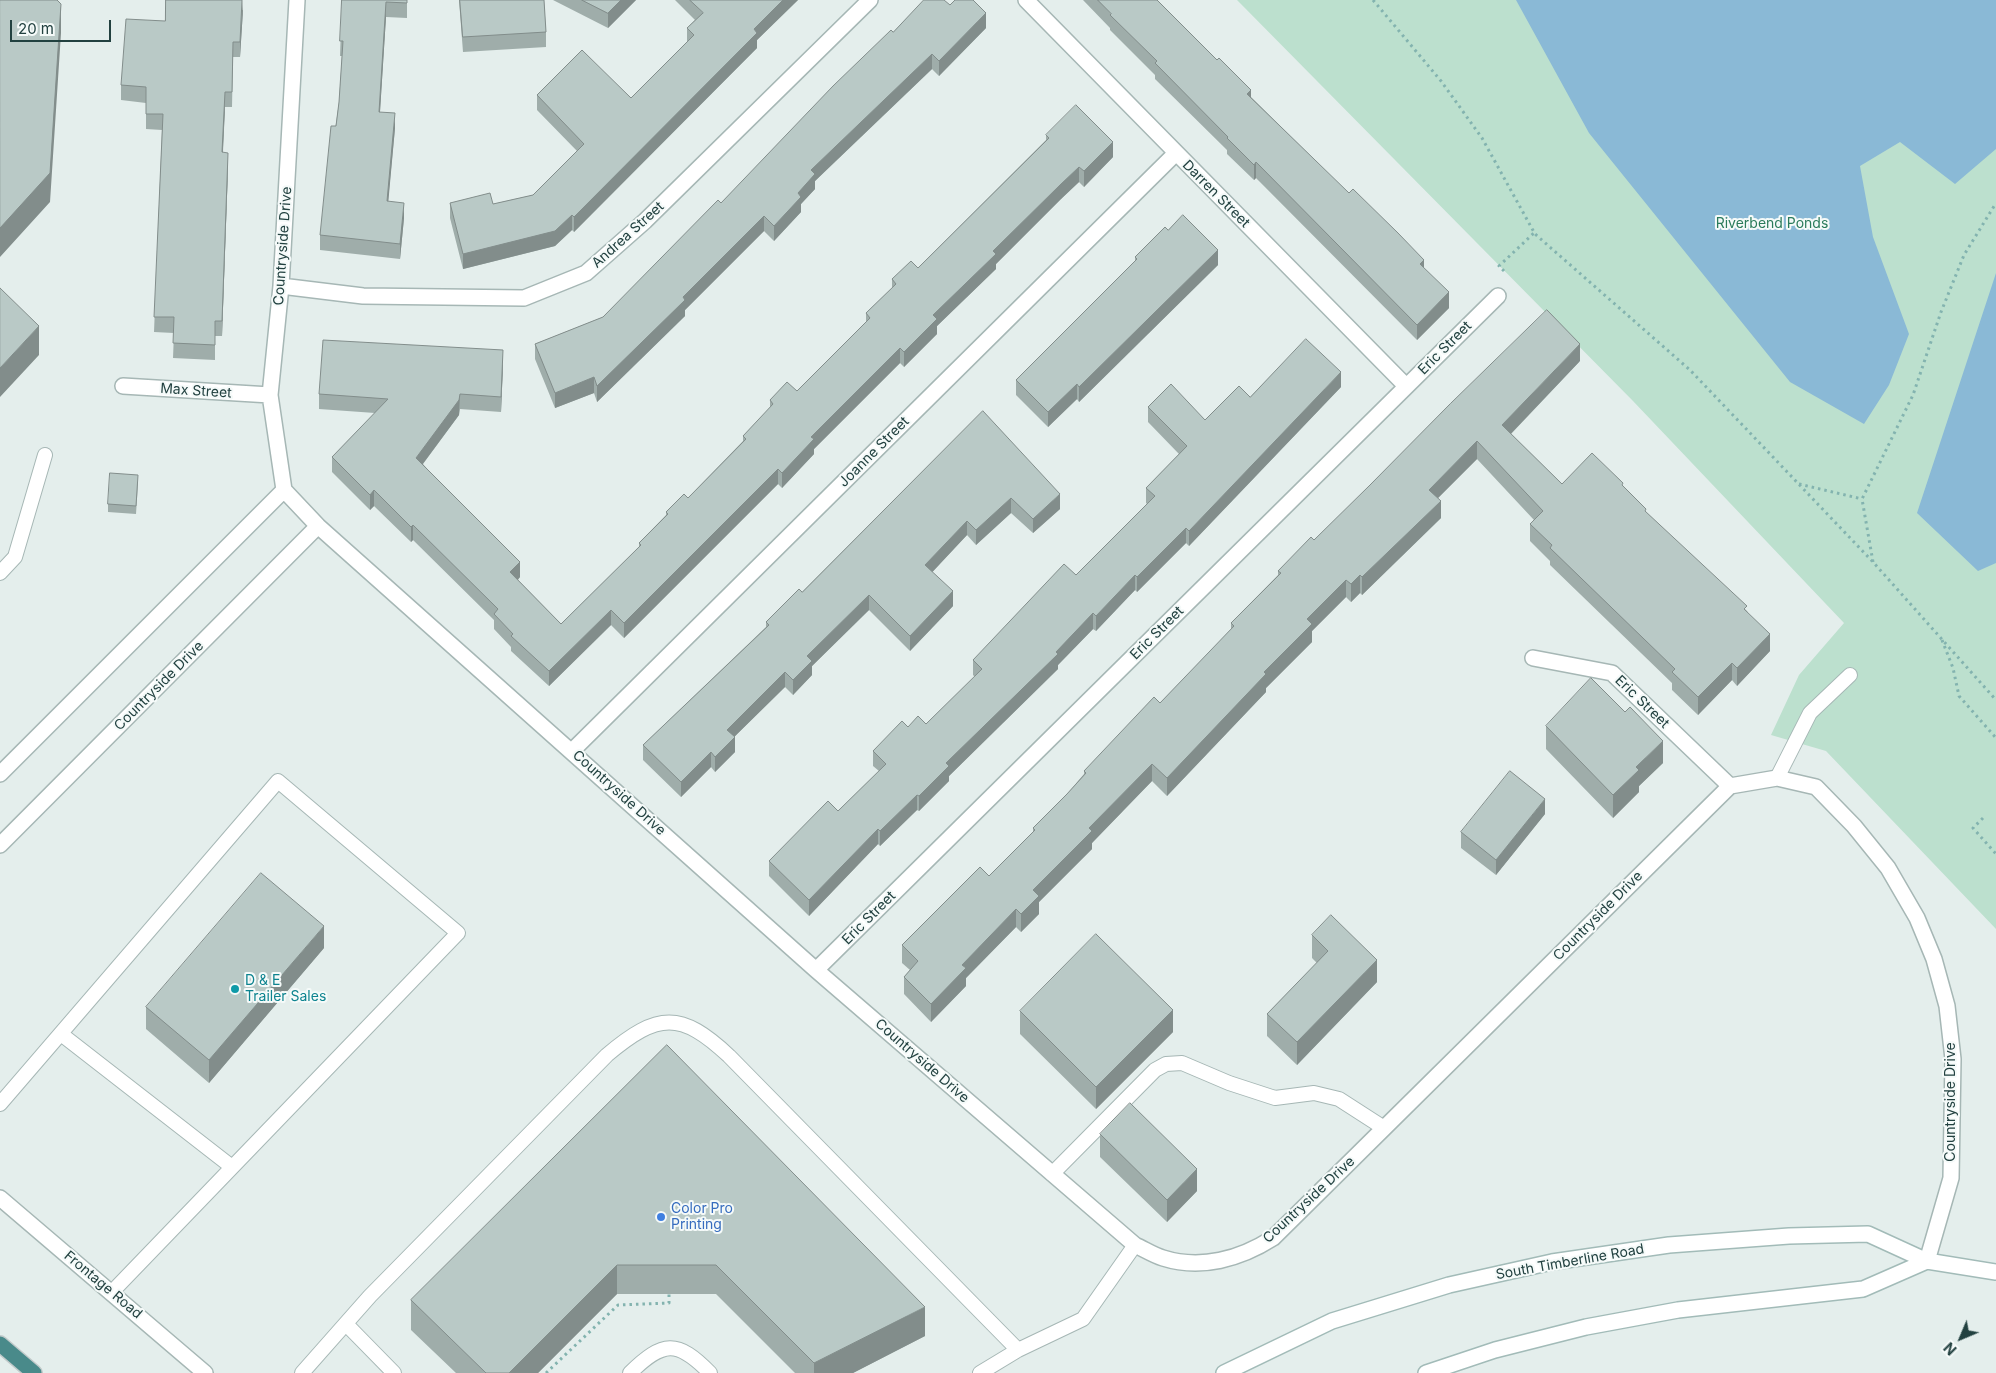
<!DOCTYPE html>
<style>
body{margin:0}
#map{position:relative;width:1996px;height:1373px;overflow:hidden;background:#e4eeec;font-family:Inter,sans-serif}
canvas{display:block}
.north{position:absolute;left:1936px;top:1313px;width:50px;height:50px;-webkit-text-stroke:4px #f5faf9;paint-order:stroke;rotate:225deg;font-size:14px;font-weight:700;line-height:20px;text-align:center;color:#224140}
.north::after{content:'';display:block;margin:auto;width:18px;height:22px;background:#224140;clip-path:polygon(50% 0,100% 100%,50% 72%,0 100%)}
.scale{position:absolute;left:10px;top:20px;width:101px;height:22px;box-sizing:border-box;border:2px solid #224140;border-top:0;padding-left:6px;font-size:15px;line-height:18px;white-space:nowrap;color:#224140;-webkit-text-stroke:4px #f5faf9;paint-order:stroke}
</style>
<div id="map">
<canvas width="1996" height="1373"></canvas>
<div class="north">N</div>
<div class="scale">20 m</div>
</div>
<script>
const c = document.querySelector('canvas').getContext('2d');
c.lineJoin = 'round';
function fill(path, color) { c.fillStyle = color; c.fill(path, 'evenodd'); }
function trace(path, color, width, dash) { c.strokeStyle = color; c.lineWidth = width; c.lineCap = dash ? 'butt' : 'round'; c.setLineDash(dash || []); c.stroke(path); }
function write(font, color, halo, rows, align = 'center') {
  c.font = font + ' Inter,sans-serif'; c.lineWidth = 4; c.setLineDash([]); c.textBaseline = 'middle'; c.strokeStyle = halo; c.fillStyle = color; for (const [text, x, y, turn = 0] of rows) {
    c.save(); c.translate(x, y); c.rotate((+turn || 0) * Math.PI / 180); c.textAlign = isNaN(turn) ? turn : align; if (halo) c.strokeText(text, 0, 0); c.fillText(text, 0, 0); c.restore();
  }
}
const green = new Path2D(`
 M1237,0H1996V929L1826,751L1771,735L1799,675L1844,623L1633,401Z`);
const water = new Path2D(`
 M1516,0H1996V149L1955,184L1900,142L1860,166L1873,237L1909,334L1889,385L1864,424L1790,382L1589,133Z
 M1996,273V563L1978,571L1917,513Z`);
const path = new Path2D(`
 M1373,0L1441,81L1482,138L1535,234L1690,370L1873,562L1996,700
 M1504,271L1499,266L1535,232
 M1799,484L1862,499
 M1873,562L1862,499L1913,395L1941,312L1964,255L1996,203
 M1942,640L1953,668L1959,696L1996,738
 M1983,818L1973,828L1996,854
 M546,1373L618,1305L669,1303V1294`);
const service = new Path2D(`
 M0,573L15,557L45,455
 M1777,778L1810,713L1850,675
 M61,1034L232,1167
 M0,1104L278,781L458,933L111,1293
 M1052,1174L1155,1070L1166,1064L1182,1063L1229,1083L1275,1098L1314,1093L1339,1099L1384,1128
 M346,1324L394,1373
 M302,1373L370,1296L607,1055C658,1012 681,1011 729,1056L1018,1350
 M630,1373C663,1341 677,1339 710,1373
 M980,1373L1018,1350L1083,1319L1135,1245`);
const minor = new Path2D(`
 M297,0L281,286L270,395L284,490L318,526L816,970L1135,1245C1144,1249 1153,1255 1163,1258C1201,1270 1240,1259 1273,1238L1730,786L1777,778L1816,787L1854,826L1888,868L1917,918L1934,959L1947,1006L1953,1059L1951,1178L1927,1261
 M1026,0L1406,386
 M281,286L363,296L524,298L586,273L645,221L870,0
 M123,386L270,395
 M1533,658L1612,673L1730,786
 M572,751L1176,153
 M0,774L284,490
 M0,845L318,526
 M816,970L1498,296
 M0,1198L205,1373`);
const secondary = new Path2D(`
 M1224,1373L1332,1321L1449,1285L1552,1262L1669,1245L1789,1236L1868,1234L1927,1261L1996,1272
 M1426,1373L1495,1350L1586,1327L1678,1310L1863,1289L1927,1261`);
const trunk = new Path2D(`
 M0,1344L34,1373`);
const wall = new Path2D(`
 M342,0H407V18L386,17L380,112L395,128L388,201L404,218L400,259L320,250V235L339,102L342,56H340Z
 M459,0H544L546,32V47L463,52Z
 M553,0H636L608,28Z
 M675,0H798L757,40V48L574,232L572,230L555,246L463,269L450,218V203L493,204L533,195L577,151L537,110V95L631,98L687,43V28L695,20Z
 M1083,0H1157L1251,97L1424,268L1449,308L1417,340L1256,178L1254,180L1227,154V150L1155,79V75L1110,30V28Z
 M950,5L986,28L939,76L932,69L815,181V189L801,204V212L774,241L764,231L685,310V316L597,402L594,393L555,408L535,359V344L603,317L721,203L893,32Z
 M243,10L240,57H233L232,107H225L223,152L228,168L222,336H215V360L173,358L174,333L154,332L162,130L146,129V103L121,100V85L165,21Z
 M1046,135L1113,157L1084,187L1079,182L1061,199L996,264V269L937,326V334L904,367L900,363L814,449V454L782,488L778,484L624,638L611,625L549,686L511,651V647L494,629V620L413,540L411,542L374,506L370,510L332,472V457L375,413L319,409V394L503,365L501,412L460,409L459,415L423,464L520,577L518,580L561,624L639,547V543L666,515V512L688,498L743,441V436L770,408V400L797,391L866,322V313L892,288V279L918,268L1046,140Z
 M1168,230L1218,265L1079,402L1077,399L1048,427L1016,395V380L1135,261V257Z
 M1580,361L1511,434L1562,484L1623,487L1646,512L1747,611L1770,651L1737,686L1732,680L1698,715L1672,690V683L1550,565V561L1530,541V524L1534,520L1477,459L1438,498L1441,518L1362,595L1360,593L1351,602L1346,597L1312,631V642L1266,688V692L1167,796L1152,781L1092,843V849L1039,902V914L1021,932L1016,927L966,978V986L931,1022L904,994V977L910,970L902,963V945L989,876L1033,832V828L1067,794L1084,774V771L1160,703L1231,630V623L1278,575V571L1314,540Z
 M1341,387L1189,546L1186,543L1137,592L1135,590L1096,631L1093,629L1058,665V669L949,776V781L919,811L917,810L880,846L878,844L809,916L769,876V861L838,811L879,771L873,766V751L908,727L926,724L975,677L973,675V660L1076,575L1147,504L1146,503V488L1179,454L1148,422V407L1205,420L1250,397Z
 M983,411L1060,509L1033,533L1011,513L976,545L967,535L932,572L953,606L910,651L869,610L812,666V675L793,695L785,687L734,737L735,752L715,772L711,767L681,797L643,760V745L766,627V622L802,592Z
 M138,483L136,514L108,512V504Z
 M1546,726L1663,763L1639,786V792L1613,818L1546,749Z
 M1545,814L1496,875L1461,848V832Z
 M1312,935L1377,982L1297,1065L1267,1036V1014L1317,963L1312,958Z
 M324,948L209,1083L146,1029V1007Z
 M1020,1011L1173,1032L1096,1109L1020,1034Z
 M667,1045L925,1336L853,1373H795L716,1294H617L538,1373H456L411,1330V1300Z
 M1100,1134L1197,1191L1167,1222L1100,1157Z`);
const shadedWall = new Path2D(`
 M243,0V10L240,57V42Z
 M621,0H636L608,28V13Z
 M783,0H798L757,40V48L574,232V217L754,29Z
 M386,2V17L379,127V112Z
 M61,4V33L50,202L0,257V228Z
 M986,13V28L939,76V61Z
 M932,54V69L815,181V189L801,204V212L774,241V226L798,193L811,170Z
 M1251,90V105L1247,94Z
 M225,92V107L222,168V152Z
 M395,113V128L387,216V201Z
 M1113,142V157L1084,187V171Z
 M228,153V168L222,336V321Z
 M1256,162V178L1254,180V165Z
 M1079,167V182L1061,199L996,264V269L937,326V334L904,367V352L933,315L993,251L1061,184Z
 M404,203V218L400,259V244Z
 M572,215V230L555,246L463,269V254Z
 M764,216V231L685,310V316L597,402V386L683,297Z
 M1218,250V265L1079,402V387Z
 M1424,260V276L1420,264Z
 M1449,292V308L1417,340V325Z
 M39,326V355L0,397V368Z
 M1580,344V361L1502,443V425Z
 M900,348V363L814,449V454L782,488V473L811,437Z
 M503,350V365L501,412V397Z
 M1341,372V387L1189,546V531Z
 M594,377V393L555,408V393Z
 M1077,384V399L1048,427V412Z
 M460,394L459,415L416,473V458Z
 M1477,441V459L1429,507V490Z
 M778,469V484L624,638V623Z
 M374,490V506L370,510V495Z
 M1060,494V509L1033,533V519Z
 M1011,498V513L976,545V530Z
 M1441,501V518L1362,595V577Z
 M967,521V535L925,580V565Z
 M413,525V540L411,542V527Z
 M1186,528V543L1137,592V577Z
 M520,562V577L510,588V572Z
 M1135,575V590L1096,631V616Z
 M1360,575V593L1351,602V584Z
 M1346,580V597L1312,631V642L1266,688V692L1167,796V778L1307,619Z
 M953,591V606L910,651V636Z
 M869,595V610L812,666V675L793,695V680L807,656Z
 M611,610V625L549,686V671Z
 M1093,613V629L1058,665V669L949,776V781L919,811V796L946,763Z
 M1770,634V651L1737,686V668Z
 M1732,663V680L1698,715V697Z
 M785,672V687L727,744V730Z
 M735,737V752L715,772V757Z
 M1663,741V763L1639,786V792L1613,818V795L1636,767Z
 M711,752V767L681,797V782Z
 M1152,764V781L1092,843V849L1039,902V914L1021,932V914L1033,890L1089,828Z
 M917,795V810L880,846V831Z
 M1545,799V814L1496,875V860Z
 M878,829V844L809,916V900Z
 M1016,909V927L966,978V986L931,1022V1004L962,965Z
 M324,926V948L209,1083V1060Z
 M1377,960V982L1297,1065V1042Z
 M1173,1010V1032L1096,1109V1087Z
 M1197,1169V1191L1167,1222V1200Z
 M617,1265V1294L538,1373H509Z
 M925,1307V1336L853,1373H814V1363Z`);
const building = new Path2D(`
 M0,0H57L61,4L50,173L0,228Z
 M166,0H242L240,42H233L232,92H225L222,152L228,153L222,321H215V345L173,343L174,317H154L163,114H146V87L121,85L126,19L165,21Z
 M342,0H407V3L386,2L379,112L395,113L387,201L404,203L400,244L320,235L331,126H336L339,102L343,41H340Z
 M460,0H544L546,32L463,37Z
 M582,0H621L608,13Z
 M690,0H783L754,29L757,33L574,217L572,215L555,231L463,254L450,203L490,193L493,204L533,195L584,144L537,95L582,50L631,98L694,35L687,28L703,13Z
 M924,0H944L950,5L955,0H973L986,13L939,61L932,54L811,170L815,174L798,193L801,197L774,226L764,216L683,297L685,300L597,386L594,377L555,393L535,344L603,317L718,200L721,203L833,86L891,30L893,32Z
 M1098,0H1157L1217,60L1219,58L1251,90L1247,94L1349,193L1353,189L1398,233L1424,260L1420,264L1449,292L1417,325L1256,162L1254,165L1227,138L1228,137L1155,63L1157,61L1110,15L1111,14Z
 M1076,105L1113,142L1084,171L1079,167L1061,184L993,251L996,254L933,315L937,319L904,352L900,348L811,437L814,439L782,473L778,469L624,623L611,610L549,671L511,636L513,634L494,614L498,609L413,525L411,527L374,490L370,495L332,457L388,399L319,394L323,340L503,350L501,397L460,394L459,400L416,458L520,562L510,572L561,624L641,545L639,543L668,514L666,512L684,494L688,498L746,439L743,436L773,404L770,400L787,382L797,391L870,318L866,313L896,284L892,279L911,261L918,268L1049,138L1046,135Z
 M1183,215L1218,250L1079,387L1077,384L1048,412L1016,380L1137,259L1135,257L1165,227L1168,230Z
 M0,288L39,326L0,368Z
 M1547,310L1580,344L1502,425L1562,484L1592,453L1623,483L1622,485L1646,509L1645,511L1747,606L1744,609L1770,634L1737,668L1732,663L1698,697L1672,672L1675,669L1550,548L1552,545L1530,524L1543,511L1477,441L1429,490L1441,501L1362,577L1360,575L1351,584L1346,580L1307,619L1312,624L1264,672L1266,674L1167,778L1152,764L1089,828L1092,831L1033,890L1039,896L1021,914L1016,909L962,965L966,968L931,1004L904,977L918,961L902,945L980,867L989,876L1035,830L1033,828L1067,794L1086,773L1084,771L1154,697L1160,703L1234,626L1231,623L1281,573L1278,571L1311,537L1314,540L1370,485L1450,404Z
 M1306,339L1341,372L1189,531L1186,528L1137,577L1135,575L1096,616L1093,613L1056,652L1058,654L946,763L949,766L919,796L917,795L880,831L878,829L809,900L769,861L828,801L838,811L886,764L873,751L902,721L908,727L918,716L926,724L982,669L973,660L1064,564L1076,575L1155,496L1146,488L1187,446L1148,407L1171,384L1205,420L1239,386L1250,397Z
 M983,411L1060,494L1033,519L1011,498L976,530L967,521L925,565L953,591L910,636L869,595L807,656L812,661L793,680L785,672L727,730L735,737L715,757L711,752L681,782L643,745L769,625L766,622L799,589L802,592Z
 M110,473L138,475L136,506L108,504Z
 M1591,678L1625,712L1630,707L1663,741L1636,767L1639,770L1613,795L1546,726Z
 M1510,771L1545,799L1496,860L1461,832Z
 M261,873L324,926L209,1060L146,1007Z
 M1331,915L1377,960L1297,1042L1267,1014L1328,951L1312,935Z
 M1096,934L1173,1010L1096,1087L1020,1011Z
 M667,1045L925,1307L814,1363L716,1265H617L509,1373H486L411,1300Z
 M1130,1103L1197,1169L1167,1200L1100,1134Z`);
const markers = [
 [235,989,5,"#0f9aa8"],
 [661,1217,5,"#3f7fe0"]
];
const streetNames = [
 ["Darren Street",1216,194,45],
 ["Andrea Street",628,235,-42],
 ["Countryside Drive",283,246,-86],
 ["Eric Street",1445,348,-45],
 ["Max Street",196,391,4],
 ["Joanne Street",874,452,-45],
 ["Eric Street",1157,633,-45],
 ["Countryside Drive",159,686,-45],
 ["Eric Street",1642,702,44],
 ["Countryside Drive",619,793,42],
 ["Countryside Drive",1598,916,-45],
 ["Eric Street",869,918,-45],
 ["Countryside Drive",922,1061,41],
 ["Countryside Drive",1951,1102,-90],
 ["Countryside Drive",1309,1200,-43],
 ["South Timberline Road",1570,1262,-10],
 ["Frontage Road",103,1285,40]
];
const parkNames = [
 ["Riverbend Ponds",1772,224]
];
const cultureNames = [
 ["D & E",245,981],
 ["Trailer Sales",245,997]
];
const shopNames = [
 ["Color Pro",671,1209],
 ["Printing",671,1225]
];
fill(green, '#bce0ce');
fill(water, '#8ab9d6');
trace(service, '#a6b7b5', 16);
trace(minor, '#a6b7b5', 18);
trace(secondary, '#a2bbb8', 18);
trace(trunk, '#c1caca', 18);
trace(path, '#83b3af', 3, [2.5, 4]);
trace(service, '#fff', 14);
trace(minor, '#fff', 15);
trace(secondary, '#fff', 15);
trace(trunk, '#498a8a', 15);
fill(wall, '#9fadaa');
fill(shadedWall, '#828d8b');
fill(building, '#b9c9c6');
trace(building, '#828d8b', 1);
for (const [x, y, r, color] of markers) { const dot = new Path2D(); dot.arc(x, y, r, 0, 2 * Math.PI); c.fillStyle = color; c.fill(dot); trace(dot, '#f5faf9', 2); }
write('14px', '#224140', '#f5faf9', streetNames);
write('14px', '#2a7b5b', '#f5faf9', parkNames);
write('14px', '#0d838f', '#f5faf9', cultureNames, 'left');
write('14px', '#366cbe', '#f5faf9', shopNames, 'left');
</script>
